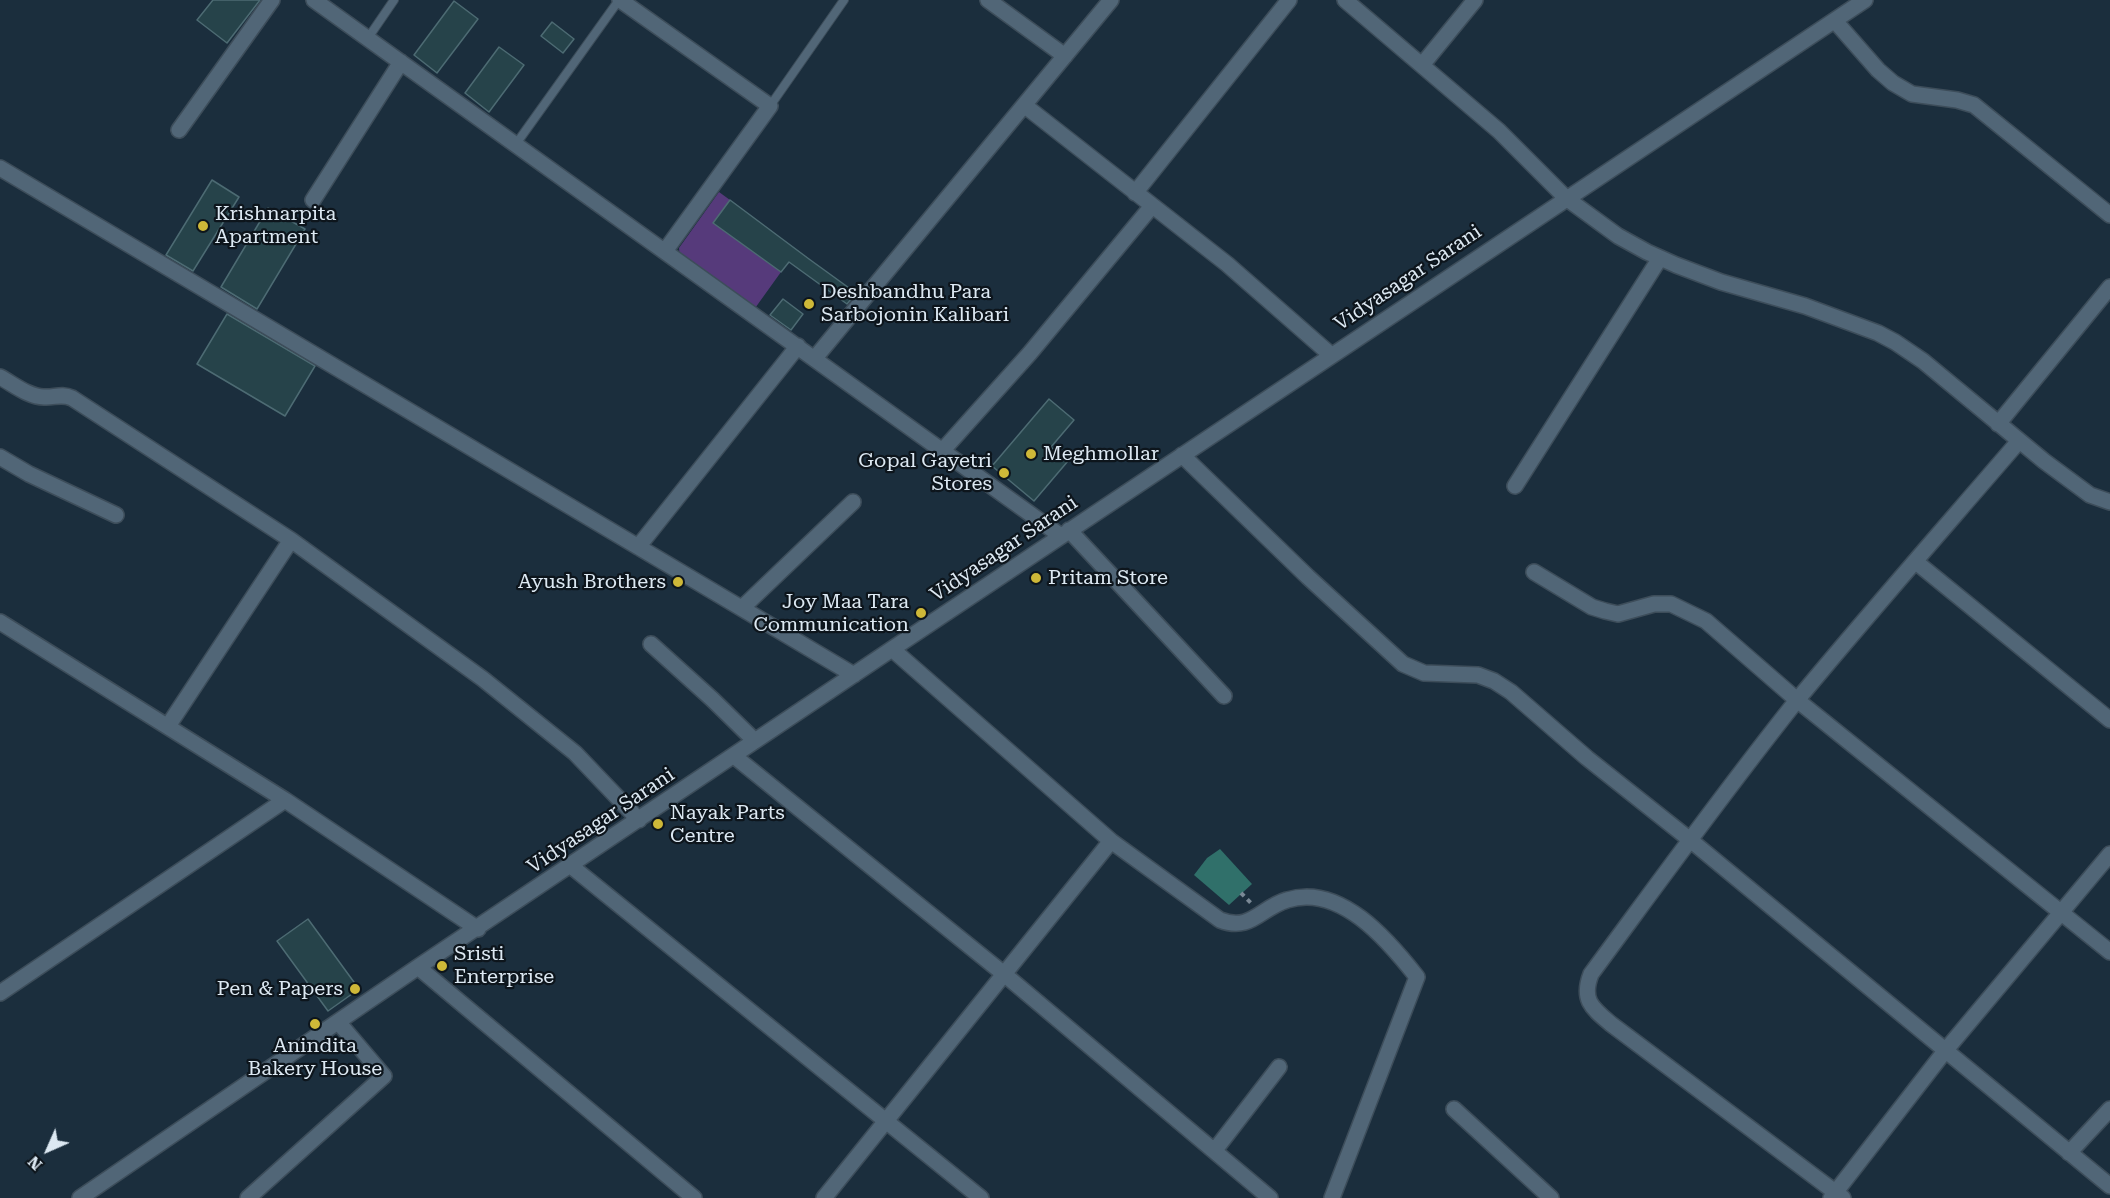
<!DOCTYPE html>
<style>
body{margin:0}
#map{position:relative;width:2110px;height:1198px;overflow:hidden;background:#1b2e3d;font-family:"Roboto Serif",serif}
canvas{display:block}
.north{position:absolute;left:18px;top:1120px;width:60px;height:60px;-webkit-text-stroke:4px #0d151c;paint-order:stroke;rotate:225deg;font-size:16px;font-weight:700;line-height:24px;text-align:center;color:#dce8f2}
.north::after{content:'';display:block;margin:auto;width:21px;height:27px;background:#dce8f2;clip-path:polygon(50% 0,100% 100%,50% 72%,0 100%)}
</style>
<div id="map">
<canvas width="2110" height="1198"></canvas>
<div class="north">N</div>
</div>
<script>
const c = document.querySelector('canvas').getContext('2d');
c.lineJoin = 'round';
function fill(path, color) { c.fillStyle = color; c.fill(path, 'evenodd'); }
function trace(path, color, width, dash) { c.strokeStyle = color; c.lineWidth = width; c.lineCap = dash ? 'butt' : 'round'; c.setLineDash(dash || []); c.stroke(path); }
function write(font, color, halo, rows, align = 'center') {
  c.font = font + ' "Roboto Serif",serif'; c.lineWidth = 4.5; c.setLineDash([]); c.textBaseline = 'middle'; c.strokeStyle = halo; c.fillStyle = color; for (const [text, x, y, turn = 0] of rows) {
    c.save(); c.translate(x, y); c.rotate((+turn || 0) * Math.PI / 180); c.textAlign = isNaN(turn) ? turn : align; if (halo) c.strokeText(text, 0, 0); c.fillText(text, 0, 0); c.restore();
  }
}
const green = new Path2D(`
 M719,192L730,200L714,223L781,272L753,311L680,259L679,248Z`);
const water = new Path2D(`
 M1220,849L1252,884L1229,905L1194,875L1207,858Z`);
const building = new Path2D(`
 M213,0H260L227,43L197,20Z
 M454,1L478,19L437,73L414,55Z
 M552,22L574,39L563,53L541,36Z
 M499,47L524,65L489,112L465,93Z
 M212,180L239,197L193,271L166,255Z
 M730,200L809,259L856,293L847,304L789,262L781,272L713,223Z
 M268,208L305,229L257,309L221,287Z
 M783,299L803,314L791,330L770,315Z
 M227,314L315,366L285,416L197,364Z
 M1049,399L1074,420L1051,447L1068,461L1034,501L992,466Z
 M308,919L359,989L328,1011L277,941Z`);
const path = new Path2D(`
 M1241,893L1251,903`);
const service = new Path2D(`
 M368,38L394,0
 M770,106L844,0
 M516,144L619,0`);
const minor = new Path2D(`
 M314,0L1061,536
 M620,0L770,106L665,251
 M988,0L1065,56
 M1345,0L1499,131L1566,198L1618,236L1647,252L1676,265L1721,282L1805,306L1878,333L1895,342L1923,361L2044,461L2090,495L2110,502
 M1835,21L1878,70L1893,83L1912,94L1957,100L1974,105L2110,215
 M1422,65L1475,0
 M1024,105L1227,264L1331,355
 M179,130L272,0
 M0,168L854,675
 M1135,193L1289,0
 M313,200L401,62
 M815,358L1111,0
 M0,377C13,384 29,397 44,397C54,398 61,393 72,398L291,540L483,679L575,753L639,820
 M1998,424L2110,287
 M943,450L1030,353L1152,206
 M1182,455L1308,577L1403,664L1424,673L1478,675L1494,681L1511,692L1587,758L1689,839L2110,1186
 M0,457L29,474L116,515
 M1515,486L1660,258
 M1069,530L1224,696
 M638,547L798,346
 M1916,562L2110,720
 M1534,572L1592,607L1605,611L1618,614L1654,604H1671L1706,621L1797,700L2110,952
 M742,608L853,502
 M0,622L285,800L478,929
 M651,644L712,699L755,741
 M892,649L1111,841L1220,920C1251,932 1260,908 1287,900C1340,883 1388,940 1417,977L1332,1198
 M168,726L291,540
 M734,756L1004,974L1270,1198
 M571,866L981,1198
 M418,967L694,1198
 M0,993L285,800
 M1454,1109L1551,1198
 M1215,1150L1279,1067
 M2069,1153L2110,1109
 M80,1198L418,967L892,649L1865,0
 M248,1198L384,1076L339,1023
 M824,1198L1111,841
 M1831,1198L1945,1051L2110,854
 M1843,1198L1611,1024C1592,1008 1581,1000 1591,974C1659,882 1726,789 1798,699C1870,612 1945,527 2019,441`);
const markers = [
 [203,226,6,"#ceb838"],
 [809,304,6,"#ceb838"],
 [1031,454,6,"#ceb838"],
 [1004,473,6,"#ceb838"],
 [1036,578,6,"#ceb838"],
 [678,582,6,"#ceb838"],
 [921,613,6,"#ceb838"],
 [658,824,6,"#ceb838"],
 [442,966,6,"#ceb838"],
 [355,989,6,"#ceb838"],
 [315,1024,6,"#ceb838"]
];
const poiNames = [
 ["Krishnarpita",215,214],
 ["Apartment",215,237],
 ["Deshbandhu Para",821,292],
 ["Sarbojonin Kalibari",821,315],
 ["Meghmollar",1043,454],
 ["Gopal Gayetri",992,461,"right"],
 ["Stores",992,484,"right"],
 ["Pritam Store",1048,578],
 ["Ayush Brothers",666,582,"right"],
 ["Joy Maa Tara",909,602,"right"],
 ["Communication",909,625,"right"],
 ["Nayak Parts",670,813],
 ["Centre",670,836],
 ["Sristi",454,954],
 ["Enterprise",454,977],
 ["Pen & Papers",343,989,"right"],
 ["Anindita",315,1046,"center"],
 ["Bakery House",315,1069,"center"]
];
const streetNames = [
 ["Vidyasagar Sarani",1408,278,-34],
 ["Vidyasagar Sarani",1004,549,-34],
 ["Vidyasagar Sarani",601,821,-34]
];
fill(green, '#563a7b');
fill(water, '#30706a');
fill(building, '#26434a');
trace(building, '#4d6b73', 1.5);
trace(service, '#3d4d5a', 10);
trace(minor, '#3d4d5a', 18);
trace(path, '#7a8996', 4, [4.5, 4.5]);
trace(service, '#516677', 8);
trace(minor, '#516677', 15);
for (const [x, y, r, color] of markers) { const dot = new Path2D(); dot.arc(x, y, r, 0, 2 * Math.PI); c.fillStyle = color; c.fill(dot); trace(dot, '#0d151c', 2); }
write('20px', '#dce8f2', '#0d151c', poiNames, 'left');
write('20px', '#dce8f2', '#0d151c', streetNames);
</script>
